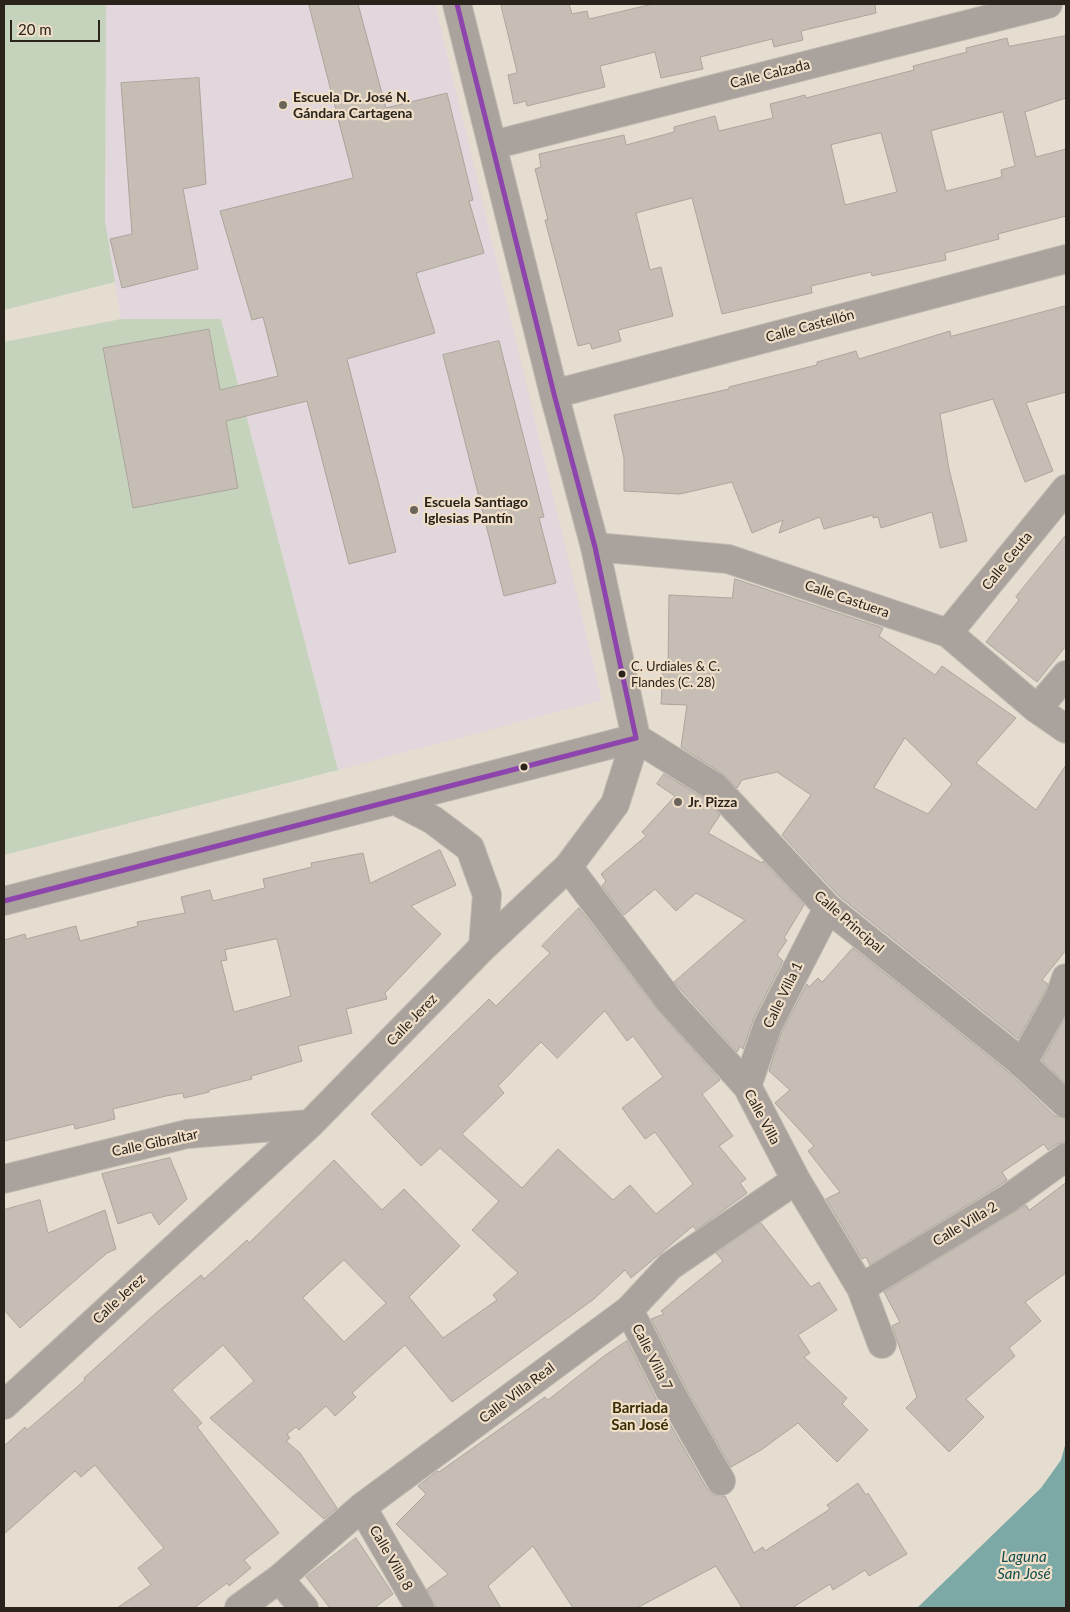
<!DOCTYPE html>
<meta charset="utf-8">
<style>
body{margin:0}
#map{position:relative;width:1070px;height:1612px;overflow:hidden;background:#e6ddd1;font-family:Lato,sans-serif}
canvas{display:block}
.frame{position:absolute;inset:0;border:5px solid #29231b;pointer-events:none}
.scale{position:absolute;left:10px;top:20px;width:90px;height:22px;box-sizing:border-box;border:2px solid #29231b;border-top:0;padding-left:6px;font-size:15px;line-height:18px;white-space:nowrap;color:#29231b;-webkit-text-stroke:4px #efdec8;paint-order:stroke}
</style>
<div id="map">
<canvas width="1070" height="1612"></canvas>
<div class="frame"></div>
<div class="scale">20 m</div>
</div>
<script>
const c = document.querySelector('canvas').getContext('2d');
c.lineJoin = 'round';
function fill(path, color) { c.fillStyle = color; c.fill(path, 'evenodd'); }
function trace(path, color, width, dash) { c.strokeStyle = color; c.lineWidth = width; c.lineCap = dash ? 'butt' : 'round'; c.setLineDash(dash || []); c.stroke(path); }
function write(font, color, halo, rows, align = 'center') {
  c.font = font + ' Lato,sans-serif'; c.lineWidth = 4.5; c.setLineDash([]); c.textBaseline = 'middle'; c.strokeStyle = halo; c.fillStyle = color; for (const [text, x, y, turn = 0] of rows) {
    c.save(); c.translate(x, y); c.rotate((+turn || 0) * Math.PI / 180); c.textAlign = isNaN(turn) ? turn : align; if (halo) c.strokeText(text, 0, 0); c.fillText(text, 0, 0); c.restore();
  }
}
const education = new Path2D(`
 M106,4H435L602,700L338,770L221,319H121L105,221Z`);
const green = new Path2D(`
 M4,4H106L105,221L115,282L4,310Z
 M121,319H221L338,770L4,855V342Z`);
const water = new Path2D(`
 M1066,1442V1608H917L1041,1488L1061,1460Z`);
const building = new Path2D(`
 M309,4H358L386,108L447,93L473,200L469,201L484,253L416,273L435,333L347,359L396,552L349,564L307,401L226,421L238,488L133,508L103,348L209,329L220,390L278,376L263,317L252,320L220,211L353,178Z
 M501,4H569L572,14L587,11L589,19L653,4H875L876,13L801,31L803,40L774,47L772,39L700,57L703,69L661,78L655,52L600,66L605,87L527,106L526,101L514,104L508,75L517,73Z
 M1066,36V98L1025,112L1036,157L1066,149V216L998,234L999,239L945,253L946,260L872,276L871,272L811,286L812,293L722,314L692,198L636,213L650,270L661,267L673,316L618,330L621,341L592,349L590,343L578,346L545,220H548L535,169L541,167L539,154L624,135L626,145L674,132V127L715,116L719,131L773,118L770,104L805,95L806,98L914,70L913,66L967,52L966,48L1007,38L1009,46ZM1003,112L1015,166L1001,170L1002,177L946,191L931,131ZM881,133L897,192L845,205L831,145Z
 M199,78L206,184L183,189L198,269L122,288L110,239L132,234L121,83Z
 M1066,306V392L1026,403L1053,471L1025,482L993,399L940,414L949,469L967,541L940,548L932,512L881,528L878,517L873,518V515L824,529L820,517L779,533L783,520L752,533L732,482L680,494L624,491V458L614,415L729,389V387L817,365V362L856,351L859,359L950,331L951,336Z
 M499,341L544,517L539,518L556,583L504,596L443,355Z
 M1066,535V646L1037,682L986,642L1019,600L1016,597Z
 M735,579L883,628L879,636L935,675L942,666L1016,718L976,763L1036,810L1066,765V950L1042,980L1048,984L1046,990L1018,1039L839,896L782,835L811,795L777,772L742,780L737,788L723,774L681,747L687,705L661,704L663,668H668L669,595L732,598ZM905,738L952,784L928,814L874,788Z
 M664,774L705,799L720,815L708,833L762,863L763,861L804,905L784,938L787,940L777,955L783,961L754,1018L743,1049L740,1046L737,1052L674,982L745,920L696,893L676,911L655,889L624,915L602,886L606,881L601,874L646,836L642,832L675,796L657,784Z
 M440,850L456,885L411,906L441,934L385,993L387,999L346,1009L352,1033L298,1046L302,1061L262,1073L251,1076L252,1079L209,1090V1092L184,1098L183,1093L166,1096L113,1109L115,1119L75,1129L74,1124L4,1141V940L25,934L26,939L76,926L80,941L138,926L137,922L185,913L181,897L210,890L213,901L265,888L263,879L312,867L311,863L363,853L370,883ZM277,939L291,996L234,1012L221,961L227,960L225,950Z
 M579,908L659,1012L720,1080L702,1094L733,1136L719,1146L746,1179L740,1183L747,1193L696,1230L693,1226L631,1278L625,1270L594,1299L452,1402L405,1345L352,1393L356,1397L335,1416L326,1406L299,1430L296,1427L287,1434L290,1438L286,1441L300,1453L337,1508L324,1519L210,1418L254,1381L223,1345L172,1390L202,1423L197,1427L279,1533L244,1560L251,1568L229,1586L227,1583L194,1608H117L151,1585L138,1568L164,1548L95,1465L81,1477L75,1471L4,1534V1446L25,1427L27,1430L85,1380L84,1378L156,1313L201,1275L204,1279L247,1240L249,1243L334,1160L382,1210L404,1189L460,1246L409,1297L443,1338L497,1300L493,1295L518,1273L472,1230L499,1201L440,1148L421,1166L371,1114L489,999L496,1006L550,953L542,946ZM605,1011L627,1041L633,1036L663,1077L622,1108L645,1139L655,1132L693,1184L656,1214L630,1185L613,1200L558,1149L522,1188L462,1134L504,1093L498,1086L541,1042L557,1058ZM344,1260L386,1303L344,1342L303,1298Z
 M853,948L1006,1070L1055,1116L1066,1119V1142L1057,1144L1048,1150L1044,1144L1002,1172L1007,1180L1000,1185L870,1265L866,1257L862,1259L826,1199L840,1192L808,1151L814,1146L775,1103L790,1090L769,1071L782,1031L807,984L809,987L818,978L822,982Z
 M1066,1017V1083L1042,1061Z
 M170,1158L187,1199L159,1225L151,1212L118,1224L102,1174Z
 M1066,1183V1273L1025,1302L1041,1321L1009,1348L1015,1356L966,1399L984,1417L949,1452L906,1408L917,1397L892,1326L900,1322L884,1292L1026,1205L1029,1210Z
 M40,1200L48,1233L105,1210L116,1249L107,1253L20,1328L4,1310V1210Z
 M761,1223L811,1287L819,1282L837,1310L798,1335L810,1353L804,1357L847,1398L842,1404L868,1430L837,1462L798,1423L761,1450L731,1467L686,1388L651,1319L664,1314L661,1311L723,1261L716,1253Z
 M627,1341L658,1403L707,1489L714,1495L725,1496L754,1553L763,1547L765,1551L830,1509L827,1505L858,1483L866,1495L868,1493L907,1554L869,1576L865,1570L833,1590L830,1584L792,1608H742L716,1566L637,1608H573L533,1546L488,1586L501,1608H436L427,1589L448,1574L396,1524L426,1494L418,1486L437,1471L439,1472L545,1397L548,1400L604,1356Z
 M356,1538L393,1594L374,1608H330L306,1577Z`);
const minor = new Path2D(`
 M493,145L1048,4
 M554,394L1066,259
 M595,547L728,559L948,633L1037,709L1066,729
 M948,633L1066,489
 M1037,709L1066,675
 M636,738L715,787L828,908L1016,1058L1066,1104
 M396,801L433,820L470,848L487,895L483,947
 M568,867L671,1003L747,1086L796,1180L861,1288L882,1344
 M4,901L636,738
 M1022,1064L1060,996L1066,978
 M747,1086L768,1025L828,908
 M4,1179L187,1134L310,1124
 M861,1288L1009,1198L1066,1157
 M629,1310L672,1395L721,1481
 M4,1405L310,1124L483,947L568,867L615,804L636,738L595,547L554,394L457,4
 M362,1507L420,1608
 M279,1579L304,1608
 M239,1608L279,1579L362,1507L629,1310L670,1266L796,1180`);
const bus1 = new Path2D(`
 M457,4L554,394L595,547L636,738
 M4,901L636,738`);
const markers = [
 [283,105,5,"#6b645b"],
 [414,510,5,"#6b645b"],
 [622,674,4.5,"#29231b"],
 [524,767,4.5,"#29231b"],
 [678,802,5,"#6b645b"]
];
const busNames = [
 ["C. Urdiales & C.",631,667],
 ["Flandes (C. 28)",631,683]
];
const streetNames = [
 ["Calle Calzada",770,74,-14],
 ["Calle Castellón",810,326,-15],
 ["Calle Ceuta",1007,561,-51],
 ["Calle Castuera",847,599,19],
 ["Calle Principal",849,922,41],
 ["Calle Villa 1",783,995,-64],
 ["Calle Jerez",412,1020,-46],
 ["Calle Villa",762,1117,62],
 ["Calle Gibraltar",155,1143,-12],
 ["Calle Villa 2",965,1224,-31],
 ["Calle Jerez",119,1299,-43],
 ["Calle Villa 7",652,1357,63],
 ["Calle Villa Real",517,1393,-37],
 ["Calle Villa 8",391,1558,60]
];
const poiNames = [
 ["Escuela Dr. José N.",293,97],
 ["Gándara Cartagena",293,113],
 ["Escuela Santiago",424,502],
 ["Iglesias Pantín",424,518],
 ["Jr. Pizza",688,802]
];
const neighbourhoodNames = [
 ["Barriada",640,1408],
 ["San José",640,1425]
];
const waterNames = [
 ["Laguna",1024,1557],
 ["San José",1024,1574]
];
fill(education, '#e1d7dd');
fill(green, '#c5d3bc');
fill(water, '#7ca9a6');
fill(building, '#c6beb5');
trace(building, '#aca59c', 1);
trace(minor, '#c2bbb2', 30);
trace(minor, '#aaa29c', 28);
trace(bus1, '#8e44ad', 5);
for (const [x, y, r, color] of markers) { const dot = new Path2D(); dot.arc(x, y, r, 0, 2 * Math.PI); c.fillStyle = color; c.fill(dot); trace(dot, '#efdec8', 2); }
write('13px', '#29231b', '#efdec8', busNames, 'left');
write('14px', '#29231b', '#efdec8', streetNames);
write('bold 14px', '#29231b', '#efdec8', poiNames, 'left');
write('bold 15px', '#3a2f04', '#efdec8', neighbourhoodNames);
write('italic 15px', '#0f4d4e', '#efdec8', waterNames);
</script>
